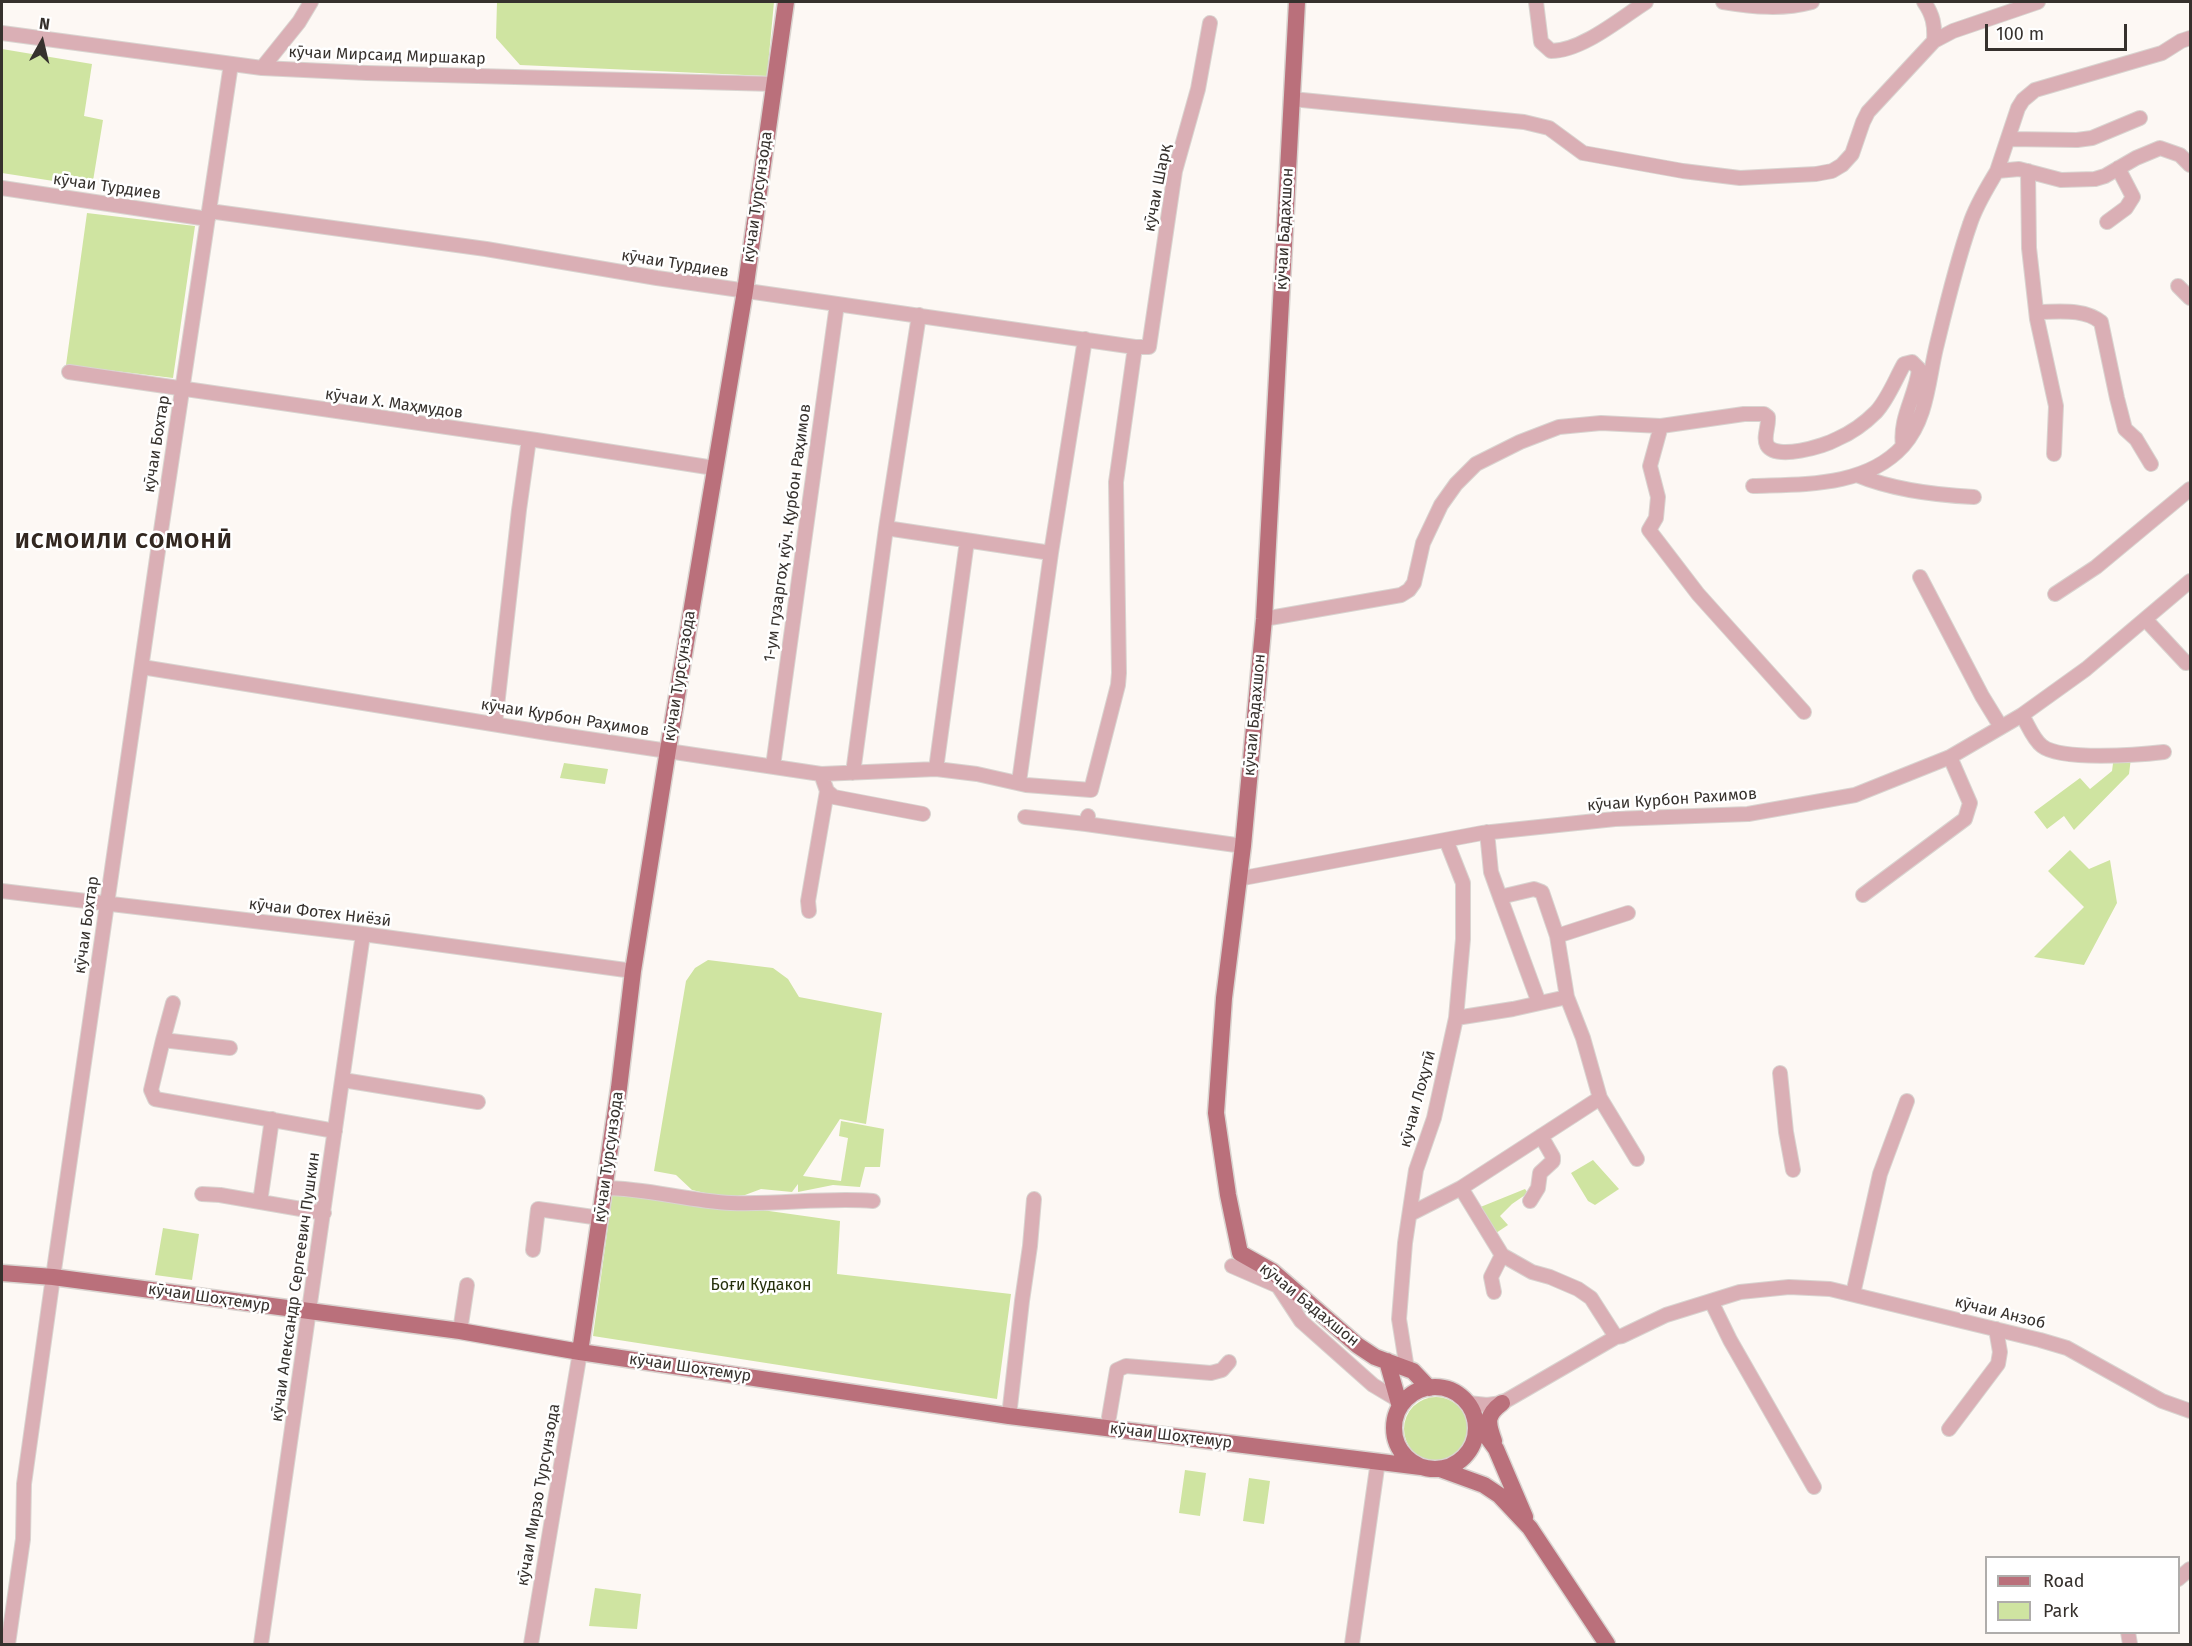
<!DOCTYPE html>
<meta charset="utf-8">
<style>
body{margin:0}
#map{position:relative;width:2192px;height:1646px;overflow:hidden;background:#fdf8f4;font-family:"Fira Sans",sans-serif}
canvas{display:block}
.frame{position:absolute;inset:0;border:3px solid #36312d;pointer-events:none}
.legend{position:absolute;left:1985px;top:1556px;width:195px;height:78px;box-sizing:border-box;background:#fff;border:2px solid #afadab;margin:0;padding:8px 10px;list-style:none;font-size:18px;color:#36312d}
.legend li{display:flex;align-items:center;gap:12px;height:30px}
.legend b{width:30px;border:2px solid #afadab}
.north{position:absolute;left:12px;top:12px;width:60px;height:60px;-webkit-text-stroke:4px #fff;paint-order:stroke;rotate:8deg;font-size:16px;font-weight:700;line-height:24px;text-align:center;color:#36312d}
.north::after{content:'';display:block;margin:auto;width:21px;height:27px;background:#36312d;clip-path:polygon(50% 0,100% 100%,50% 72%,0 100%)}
.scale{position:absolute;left:1985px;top:24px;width:142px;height:27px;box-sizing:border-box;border:3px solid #36312d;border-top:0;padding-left:8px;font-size:18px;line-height:21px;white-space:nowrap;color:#36312d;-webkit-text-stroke:4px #fff;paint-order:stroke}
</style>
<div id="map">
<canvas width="2192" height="1646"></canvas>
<div class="frame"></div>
<ul class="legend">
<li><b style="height:8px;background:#ba707b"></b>Road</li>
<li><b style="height:16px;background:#cfe4a1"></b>Park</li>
</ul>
<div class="north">N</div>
<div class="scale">100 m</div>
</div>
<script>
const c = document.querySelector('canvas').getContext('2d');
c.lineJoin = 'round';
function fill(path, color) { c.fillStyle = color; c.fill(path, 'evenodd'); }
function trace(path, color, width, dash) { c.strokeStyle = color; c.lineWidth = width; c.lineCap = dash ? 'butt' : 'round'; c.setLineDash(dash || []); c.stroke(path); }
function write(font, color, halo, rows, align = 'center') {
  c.font = font + ' "Fira Sans",sans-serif'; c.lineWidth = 5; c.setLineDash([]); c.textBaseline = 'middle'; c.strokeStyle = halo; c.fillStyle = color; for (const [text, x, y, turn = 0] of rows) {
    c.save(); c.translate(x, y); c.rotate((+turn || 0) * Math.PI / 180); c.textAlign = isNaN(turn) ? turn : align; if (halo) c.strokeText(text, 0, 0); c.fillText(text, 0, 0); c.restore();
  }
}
const green = new Path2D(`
 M497,2H774L767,76L520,65L496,38Z
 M2,49L92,64L84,116L103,120L92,187L2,173Z
 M87,213L195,226L173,378L66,365Z
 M2114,756L2131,758L2129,774L2074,830L2064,816L2047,829L2034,812L2080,778L2090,789L2112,771Z
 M564,763L608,769L605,784L560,778Z
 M2070,850L2089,869L2110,860L2117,903L2084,965L2034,957L2084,907L2048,871Z
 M708,960L773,968L788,979L799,997L882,1013L866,1124L840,1119L803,1176L841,1181L848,1138L839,1136L841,1121L884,1129L880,1167H865L860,1187L833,1185L798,1192V1184L792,1192L761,1189L745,1195L729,1197L714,1195L692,1190L676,1175L654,1171L686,981L695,968Z
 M1593,1160L1619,1189L1595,1205L1588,1201L1571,1173Z
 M613,1189L840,1221L837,1274L1011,1294L997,1399L593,1336Z
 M1525,1189L1528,1193L1512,1204L1500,1216L1508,1225L1496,1233L1478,1208Z
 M163,1228L199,1234L192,1280L155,1275Z
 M1404 1429a32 32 0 1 1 64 0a32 32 0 1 1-64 0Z
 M1185,1470L1206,1473L1200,1516L1179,1513Z
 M1249,1478L1270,1481L1264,1524L1243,1521Z
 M595,1588L641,1594L637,1629L589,1626Z`);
const minor = new Path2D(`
 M1536,2L1541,42L1551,51C1582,51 1621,18 1646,2
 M1723,2C1754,7 1782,10 1812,2
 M1924,2C1933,15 1935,25 1934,41
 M2,33L262,68L367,73L774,84
 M262,68L299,22L311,2
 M1292,99L1524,122L1549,128L1583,153L1683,171L1740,178L1816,174L1832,171L1842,165L1852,154L1863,122L1868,112L1934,41L1953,31L2038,2
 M2009,139L2077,140L2092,138L2140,118
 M1997,171L2018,108L2023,100L2035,90L2162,53L2181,41L2190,38
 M2028,171L2029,248L2037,319L2056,406L2054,454
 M2,188L208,219
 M209,211L486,249L657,278L1135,347H1149L1175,171L1198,89L1210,23
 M2107,222L2126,208L2133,197L2118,168
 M2178,286L2190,298
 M2037,312C2058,312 2084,308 2101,322L2117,398L2125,429L2136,439L2151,464
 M69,372L536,440L714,468
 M1661,426L1650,466L1658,497L1656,518L1649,530L1698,594L1804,712
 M1857,475C1893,490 1934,495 1974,497
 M1753,486C1804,484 1866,487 1903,446
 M886,528L1051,553
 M1920,577L1982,696L2001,727
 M2055,594L2096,567L2190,489
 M1264,619L1401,595L1409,590L1414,583L1423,543L1441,505L1456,484L1476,464L1520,442L1559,427L1601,423L1661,426L1744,414H1764L1768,417C1769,426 1763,437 1767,445C1776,461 1824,446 1837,439C1851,433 1865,423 1876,412C1888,399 1895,380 1904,364L1912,362L1919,369C1916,396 1899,418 1903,446C1927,419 1928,382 1936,348C1946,307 1956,264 1970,224C1976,205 1987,188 1997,171L2019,169L2061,180L2095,179L2105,176L2136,158L2160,148L2180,155L2190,165
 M2145,619L2186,663L2190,662
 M142,667L548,733L821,774L936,769L977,774L1026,785L1091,790L1118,685L1119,673L1116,482L1135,347
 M2022,715C2028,725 2033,739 2042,746C2061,761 2139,755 2164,752
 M495,724L519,510L529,439
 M773,766L837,304
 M936,769L967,541
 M853,773L886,528L919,315
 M1019,782L1051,553L1085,339
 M827,791L834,797L923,814
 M1088,816L1086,824L1243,846
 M1025,817L1086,824
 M1487,832L1491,872L1500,897L1534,889L1542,892L1557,936L1567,997L1583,1038L1600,1098L1637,1159
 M1238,879L1482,833L1615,819L1748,814L1855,795L1950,757L2022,715L2086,669L2190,581
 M2,891L363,934L633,971
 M1863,895L1965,819L1970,803L1950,757
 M1500,897L1539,1003
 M809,911L808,901L827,791L821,774
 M1557,936L1628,913
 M173,1003L163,1040L230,1048
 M1456,1018L1513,1009L1567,997
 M163,1040L151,1090L155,1099L335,1131
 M1780,1073L1786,1132L1793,1170
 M343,1080L478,1102
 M604,1188C647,1188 688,1201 731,1203C779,1205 826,1197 873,1201
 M1461,1188L1502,1255L1532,1272L1550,1277L1578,1289L1591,1298L1616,1337
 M202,1194L220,1195L324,1213
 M1530,1201L1538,1188L1540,1173L1553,1161V1157L1541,1136
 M260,1202L272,1119
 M1410,1214L1461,1188L1600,1098
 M533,1250L538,1209L600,1218
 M1232,1266L1278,1286L1301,1321L1373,1385L1398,1400
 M1494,1292L1491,1277L1502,1255
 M1853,1294L1880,1174L1907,1101
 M1711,1301L1730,1340L1814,1487
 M460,1331L467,1285
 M1407,1369L1399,1319L1405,1243L1416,1170L1434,1118L1456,1018L1463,939V883L1446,840
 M1468,1403L1487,1405L1502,1403L1616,1337L1622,1336L1666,1315L1740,1292L1789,1287L1830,1289L2040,1340L2067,1348L2162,1401L2190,1411
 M1009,1416L1022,1301L1030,1246L1034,1199
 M1109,1417L1117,1370L1126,1366L1211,1373L1222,1370L1229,1362
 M1949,1429L1998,1364L2000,1352L1996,1329
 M2178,1579L2190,1569
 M2128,1632L2130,1644
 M8,1644L23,1539L24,1484L53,1277L159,544L231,64
 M261,1644L363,934
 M531,1644L580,1352
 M1352,1644L1378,1461`);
const major = new Path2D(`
 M1297,2L1264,619L1243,846L1224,998L1216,1113L1228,1195L1240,1253L1272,1271L1357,1345L1375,1357L1413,1371L1429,1388
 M2,1273L53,1277L460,1331L580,1352L1009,1416L1421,1467
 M580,1352L619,1088L633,971L668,750L745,291L786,2
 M1387,1361L1400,1407
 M1394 1428a41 41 0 1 1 82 0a41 41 0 1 1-82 0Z
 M1475,1420L1496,1449L1525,1517
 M1494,1441C1487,1422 1486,1415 1502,1403
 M1440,1469L1484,1485L1499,1495L1530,1528L1607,1644`);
const streetNames = [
 ["кӯчаи Мирсаид Миршакар",387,56,2],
 ["кӯчаи Турдиев",107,187,8],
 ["кӯчаи Шарқ",1158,188,-79],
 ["кӯчаи Турсунзода",758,197,-82],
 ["кӯчаи Бадахшон",1285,229,-87],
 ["кӯчаи Турдиев",675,264,9],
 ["кӯчаи Х. Маҳмудов",394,404,8],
 ["кӯчаи Бохтар",157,444,-81],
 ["1-ум гузаргоҳ кӯч. Қурбон Раҳимов",788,533,-82],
 ["кӯчаи Турсунзода",680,676,-81],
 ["кӯчаи Бадахшон",1255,715,-85],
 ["кӯчаи Қурбон Раҳимов",565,718,9],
 ["кӯчаи Курбон Рахимов",1672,800,-4],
 ["кӯчаи Фотех Ниёзӣ",320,913,7],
 ["кӯчаи Бохтар",87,925,-82],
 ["кӯчаи Лоҳутӣ",1418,1099,-75],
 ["кӯчаи Турсунзода",609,1157,-82],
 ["кӯчаи Александр Сергеевич Пушкин",296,1287,-82],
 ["кӯчаи Шоҳтемур",209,1298,8],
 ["кӯчаи Бадахшон",1309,1305,39],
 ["кӯчаи Анзоб",2000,1313,14],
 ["кӯчаи Шоҳтемур",690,1368,8],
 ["кӯчаи Шоҳтемур",1171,1436,7],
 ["кӯчаи Мирзо Турсунзода",539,1495,-80]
];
const parkNames = [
 ["Боғи Кудакон",761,1286]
];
const districtNames = [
 ["ИСМОИЛИ СОМОНӢ",124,542]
];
fill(green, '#cfe4a1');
trace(minor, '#d9d4d0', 16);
trace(major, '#d9d4d0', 19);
trace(minor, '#daafb5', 14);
trace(major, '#ba707b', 16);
write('16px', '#36312d', '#fff', streetNames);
write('16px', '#26300c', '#fff', parkNames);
c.letterSpacing = '1.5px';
write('bold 22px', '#322720', '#fff', districtNames);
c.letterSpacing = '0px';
</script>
